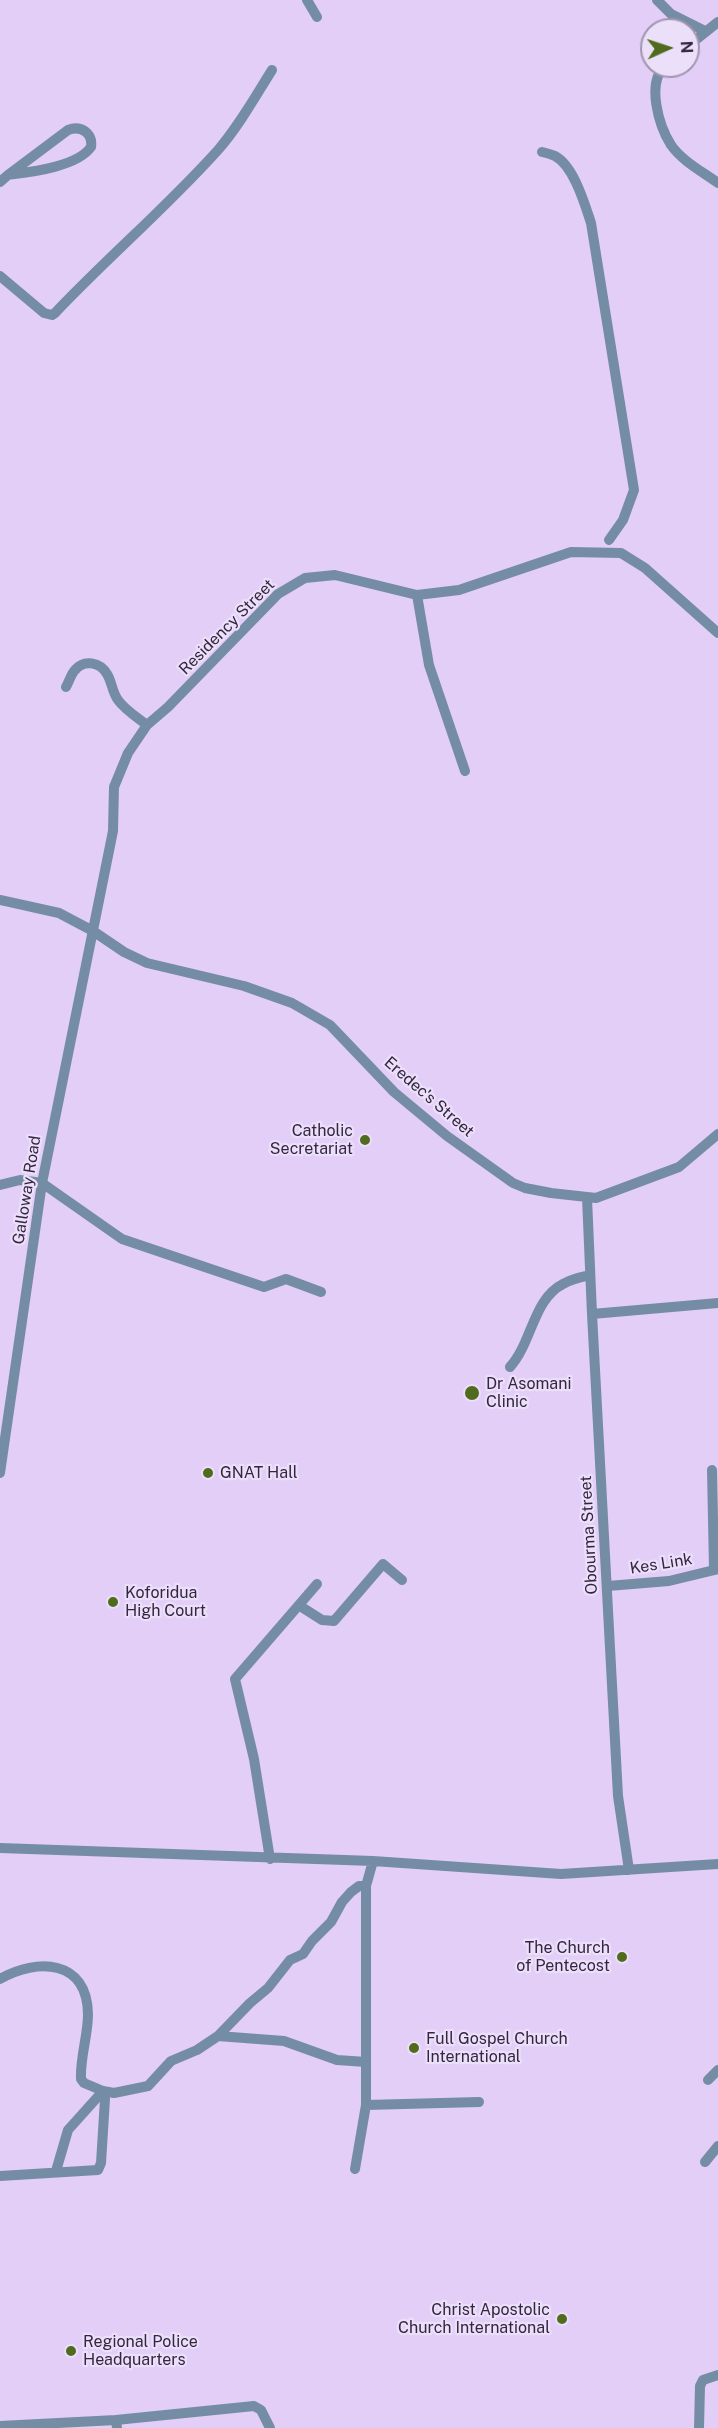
<!DOCTYPE html>
<style>
body{margin:0}
#map{position:relative;width:718px;height:2428px;overflow:hidden;background:#e2cef7;font-family:"Public Sans",sans-serif}
canvas{display:block}
.north{position:absolute;left:640px;top:18px;width:60px;height:60px;box-sizing:border-box;background:#ecdffa;border:2px solid #a295b0;border-radius:50%;rotate:87deg;font-size:16px;font-weight:700;line-height:24px;text-align:center;color:#342640}
.north::after{content:'';display:block;margin:auto;width:21px;height:27px;background:#506b1e;clip-path:polygon(50% 0,100% 100%,50% 72%,0 100%)}
</style>
<div id="map">
<canvas width="718" height="2428"></canvas>
<div class="north">N</div>
</div>
<script>
const c = document.querySelector('canvas').getContext('2d');
c.lineJoin = 'round';
function trace(path, color, width, dash) { c.strokeStyle = color; c.lineWidth = width; c.lineCap = dash ? 'butt' : 'round'; c.setLineDash(dash || []); c.stroke(path); }
function write(font, color, halo, rows, align = 'center') {
  c.font = font + ' "Public Sans",sans-serif'; c.lineWidth = 4.5; c.setLineDash([]); c.textBaseline = 'middle'; c.strokeStyle = halo; c.fillStyle = color; for (const [text, x, y, turn = 0] of rows) {
    c.save(); c.translate(x, y); c.rotate((+turn || 0) * Math.PI / 180); c.textAlign = isNaN(turn) ? turn : align; if (halo) c.strokeText(text, 0, 0); c.fillText(text, 0, 0); c.restore();
  }
}
const minor = new Path2D(`
 M307,0L317,17
 M657,0L671,14L705,31
 M688,46L718,22
 M665,66C646,83 659,126 671,145C682,161 703,172 718,183
 M542,152C546,153 551,154 555,156C574,166 585,205 591,223L634,490L623,520L609,540
 M0,182L8,175L68,130C81,125 93,133 91,147C77,167 30,172 8,175
 M0,276L44,313L52,315L55,313C108,257 167,207 218,150C239,126 255,97 272,70
 M417,595L429,665L465,771
 M66,687C69,682 71,674 75,670C84,659 100,662 107,674C112,682 112,692 118,700C125,710 138,718 147,725
 M0,900L59,913L93,931L124,952L147,963L244,986L292,1003L330,1025L394,1092L447,1136L513,1183L525,1188L551,1193L596,1198L679,1167L718,1134
 M0,1185L20,1180L42,1183L122,1239L264,1287L286,1279L321,1292
 M587,1198L592,1314L618,1796L629,1870
 M592,1314L718,1303
 M510,1367C532,1343 533,1299 563,1284C571,1279 581,1277 590,1275
 M712,1470L714,1569
 M0,1473L42,1183L113,831L114,787L128,753L147,725L168,707L278,594L305,578L335,575L417,595L459,590L571,552L621,553L645,568L718,633
 M608,1586L669,1581L718,1569
 M300,1606L322,1620L334,1621L383,1564L402,1580
 M0,1848L373,1861L561,1874L718,1864
 M270,1859L254,1759L235,1679L317,1584
 M0,1979C37,1958 87,1959 88,2014C88,2036 80,2057 81,2079L84,2083L103,2091L105,2099L101,2163L98,2170L0,2176
 M218,2036L284,2041L337,2060L366,2062
 M708,2080L718,2070
 M366,2105L479,2102
 M705,2162L718,2146
 M355,2169L366,2105V1886L373,1861
 M56,2171L68,2130L103,2091L114,2093L148,2086L171,2061L197,2050L218,2036L250,2003L268,1988L290,1960L303,1954L312,1941L331,1922L342,1902L351,1892L359,1886H366
 M116,2420L254,2406L261,2410L270,2428
 M0,2426L116,2420L117,2428
 M699,2428L700,2386L703,2380L718,2375`);
const markers = [
 [365,1140,6,"#506b1e"],
 [472,1393,8,"#506b1e"],
 [208,1473,6,"#506b1e"],
 [113,1602,6,"#506b1e"],
 [622,1957,6,"#506b1e"],
 [414,2048,6,"#506b1e"],
 [562,2319,6,"#506b1e"],
 [71,2351,6,"#506b1e"]
];
const streetNames = [
 ["Residency Street",227,627,-45],
 ["Eredec's Street",429,1097,41],
 ["Galloway Road",27,1190,-81],
 ["Obourma Street",589,1535,-93],
 ["Kes Link",661,1564,-9]
];
const poiNames = [
 ["Catholic",353,1131,"right"],
 ["Secretariat",353,1149,"right"],
 ["Dr Asomani",486,1384],
 ["Clinic",486,1402],
 ["GNAT Hall",220,1473],
 ["Koforidua",125,1593],
 ["High Court",125,1611],
 ["The Church",610,1948,"right"],
 ["of Pentecost",610,1966,"right"],
 ["Full Gospel Church",426,2039],
 ["International",426,2057],
 ["Christ Apostolic",550,2310,"right"],
 ["Church International",550,2328,"right"],
 ["Regional Police",83,2342],
 ["Headquarters",83,2360]
];
trace(minor, '#758da4', 10);
for (const [x, y, r, color] of markers) { const dot = new Path2D(); dot.arc(x, y, r, 0, 2 * Math.PI); c.fillStyle = color; c.fill(dot); trace(dot, '#ecdffa', 2); }
write('16px', '#342640', '#ecdffa', streetNames);
write('16px', '#342640', '#ecdffa', poiNames, 'left');
</script>
